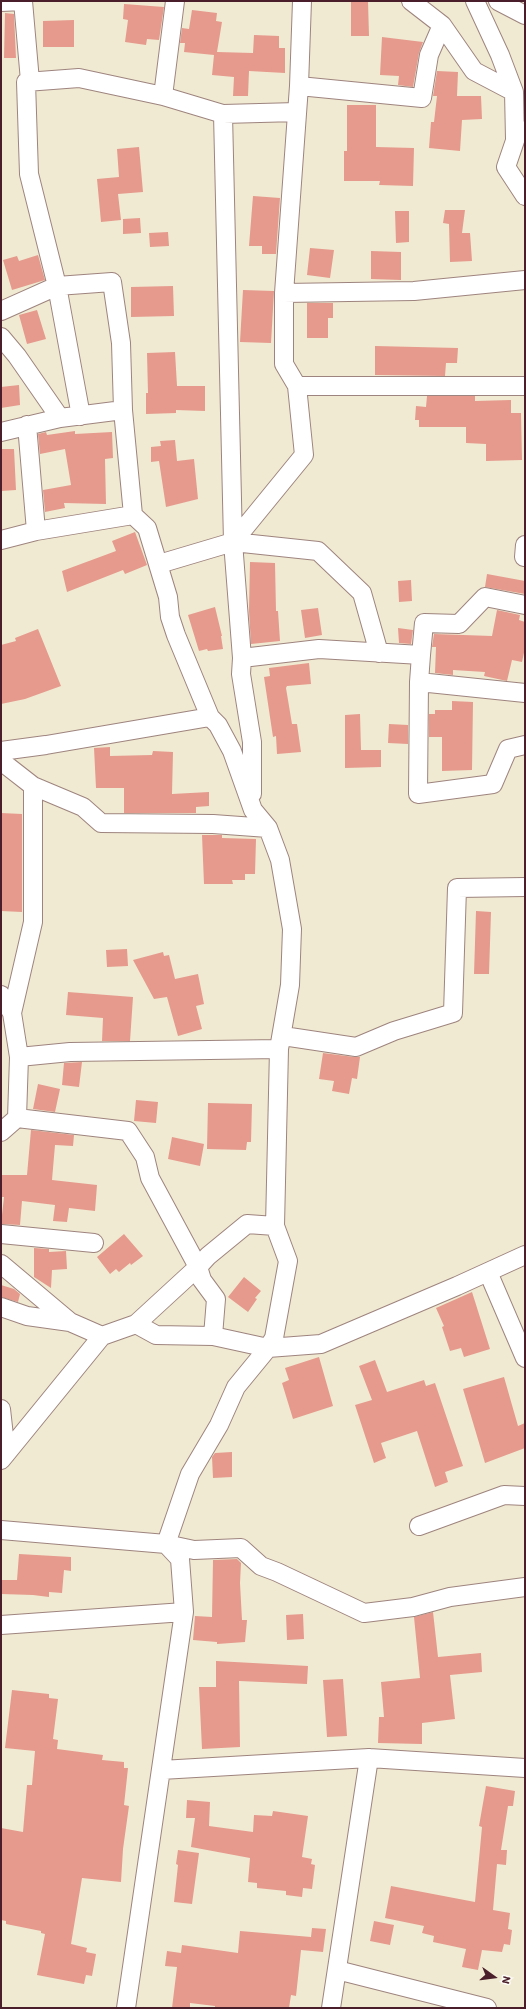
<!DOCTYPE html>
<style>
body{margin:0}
#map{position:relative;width:526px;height:2009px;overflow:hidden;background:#f1ead2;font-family:Itim,sans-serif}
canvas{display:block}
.frame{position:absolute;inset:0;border:2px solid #4a1f2b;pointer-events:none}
.north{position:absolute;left:474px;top:1957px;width:40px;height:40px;-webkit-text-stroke:3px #fdfcf7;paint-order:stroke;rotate:104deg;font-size:11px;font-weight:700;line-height:16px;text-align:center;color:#4a1f2b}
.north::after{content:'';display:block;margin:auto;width:14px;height:18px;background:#4a1f2b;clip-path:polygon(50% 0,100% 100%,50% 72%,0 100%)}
</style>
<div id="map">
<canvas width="526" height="2009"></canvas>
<div class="frame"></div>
<div class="north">N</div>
</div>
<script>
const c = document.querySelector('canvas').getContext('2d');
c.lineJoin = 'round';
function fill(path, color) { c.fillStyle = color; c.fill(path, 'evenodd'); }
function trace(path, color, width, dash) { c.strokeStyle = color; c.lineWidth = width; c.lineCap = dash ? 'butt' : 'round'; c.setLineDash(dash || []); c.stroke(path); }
const building = new Path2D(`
 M351,1H368L369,36H351Z
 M124,4L164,7L159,40L147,39L146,45L125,42L128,20L123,19Z
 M192,10L217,13L216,21L222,22L217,52L253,53L254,35L279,36V48H285V73L249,71L248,96H233L234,77L212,75L214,55L184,52L185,43H180L182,28L189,29Z
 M5,13L14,14L16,58H4Z
 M74,20V47H43V21Z
 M382,37L423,42L419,53L413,87L398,85L399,76L380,75Z
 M437,71L458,72L457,96H481L482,119L462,120L460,151L429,148L431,122H434L437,96H433Z
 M347,105H376V147L414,148L413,186L379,185L380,181H344V151H347Z
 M139,147L143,192L118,194L121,220L101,222L97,179L119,177L117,149Z
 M253,196L280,198L276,254H262V246H249Z
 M445,210H465L462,233H470L472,261L450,262L449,224L443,223Z
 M395,211H409V242L396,243Z
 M140,218L141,233L123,234V219Z
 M168,232L169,246L150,247L149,233Z
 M310,248L334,250L330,278L307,275Z
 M371,251L401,252V280L371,279Z
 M38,255L45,280L12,290L3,260L17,256L19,261Z
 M173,286L174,316L131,317V287Z
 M243,290L274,291L271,343L240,342Z
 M307,303H333V318H328V338H307Z
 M37,310L46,339L27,344L19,315Z
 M375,346L458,348L457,363H446L445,376L375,375Z
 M175,352L177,386H205V411L176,410V413L146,414V393H148L147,353Z
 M19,385L20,405L1,408V387Z
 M427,396H475V401L511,400V413H521L522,460L486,461V444L466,443V427H419V420H415L416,406L426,407Z
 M75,431V434L112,432L113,458L105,459L106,504L64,503L65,508L45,512L43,490L71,485L65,449L40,454L38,434L46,432L47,435Z
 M175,440L177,461L194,459L198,499L166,507L159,461L151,462V447L161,446L160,441Z
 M1,449H14L16,490L1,491Z
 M135,532L147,565L125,574L123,570L67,592L62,571L116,551L112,541Z
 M250,562L275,563L276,611H278L280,641L251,644L249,611Z
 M487,574L525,581V594L485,587Z
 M411,580L412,601L399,602L398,581Z
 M215,607L222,636H221L223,649L208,651L207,649L199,651L188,615Z
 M318,608L322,635L305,638L301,610Z
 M497,610L520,615L519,620L525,622V648L522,662L512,660L507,681L484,676L485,672L453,670V675L435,673L436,647H432L434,634L492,636Z
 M398,628L413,630L411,644L399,643Z
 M38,629L61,686L25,699L1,704V645L16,641L15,638Z
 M309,663L311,684L287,686L286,688L292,724H297L301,752L277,754L276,736L273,737L264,677L270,676L269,668Z
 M452,701L473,702L472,770L442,771V737H429V714H435V710H452Z
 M360,714L361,750H381V767L345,768V715Z
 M389,724L408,725V744L388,743Z
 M110,747V756L152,755L153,751L173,752L172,794L209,792V806L196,807V813H124V788H96L94,748Z
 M1,813L22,814V912L1,911Z
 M202,835H222V838L256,839L255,874H245V880H232L233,884H204Z
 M476,911L491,912L489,974H474Z
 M127,949L128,966L107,967L106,950Z
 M163,952L164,956L169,955L175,979L198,974L204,1004L196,1006L202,1029L178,1036L167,997L154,999L133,960Z
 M68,992L133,997L130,1041H102L103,1018L66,1015Z
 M323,1053L354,1057H360L357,1079L352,1078L349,1094L332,1091L334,1081L319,1079Z
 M82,1062L79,1087L62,1085L64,1063Z
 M38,1084L60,1089L55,1112L33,1109Z
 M136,1100L158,1102L156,1123L134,1121Z
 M208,1103L252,1104L251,1142H247L246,1150L207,1149Z
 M31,1130L74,1135L73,1146L55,1145L52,1180L97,1185L95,1211L69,1208L67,1222L53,1221L55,1205L22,1201L20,1225L1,1224L4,1197H1L2,1175H27Z
 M172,1137L204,1144L200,1166L168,1159Z
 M124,1234L143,1256L131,1265L130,1263L119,1272L116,1269L110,1274L97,1257Z
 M34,1248L49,1249V1252L66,1251L67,1269L52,1270L51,1288L34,1277Z
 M244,1277L261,1291L255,1298L257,1299L248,1312L228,1297Z
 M1,1285L14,1289L20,1294L18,1302L1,1297Z
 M472,1292L490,1349L464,1357L461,1348L450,1351L442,1327L444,1326L436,1308Z
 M319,1357L333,1406L293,1419L282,1383L289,1380L285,1368Z
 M375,1360L387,1392L424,1380L426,1386L435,1383L463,1466L445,1472L448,1482L435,1487L417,1431L381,1443L386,1458L374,1463L355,1405L372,1400L359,1366Z
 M504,1377L518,1426L525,1423V1448L485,1463L463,1389Z
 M232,1452V1477L213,1478L212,1457L215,1453Z
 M19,1554L71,1557V1571L64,1570L62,1593L49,1592V1597L33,1595L1,1594V1580H17Z
 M237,1559L241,1563L240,1583L242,1620H247L245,1642L217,1644V1642L193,1640L195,1616L212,1617L213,1560Z
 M433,1612L438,1657L481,1653L482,1672L450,1675L455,1719L422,1723V1744L378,1743L379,1717H384L381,1682L420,1678L414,1617Z
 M303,1614L304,1639L287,1640L286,1615Z
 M216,1661L308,1666L307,1684L239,1681L240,1747L202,1749L199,1687H216Z
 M343,1679L347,1736L327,1737L323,1680Z
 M12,1690L49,1694V1698L58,1699L53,1739L58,1740L57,1749L103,1755L102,1760L124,1762V1768H128L124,1805L129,1806L123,1849L121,1882L82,1878L71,1944L87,1948L86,1952L96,1954L92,1976L86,1975L84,1984L37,1975L45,1934L41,1933V1931L6,1924V1921L1,1920V1828L23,1832L27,1785H32L35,1751L5,1748Z
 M486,1786L515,1791L513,1806H508L501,1850H507L506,1865L497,1864L493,1910L510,1913L508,1929L512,1930L510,1945L504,1944L502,1952L482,1950L478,1970L462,1967L466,1949L433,1942L434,1936L422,1933L424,1926L385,1918L391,1886L475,1902L482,1827L479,1826Z
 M187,1800L210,1802L209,1826L253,1832L254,1815L272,1816L273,1811L308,1816L302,1857L312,1859L311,1864L315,1865L312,1889L303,1888L302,1897L286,1895V1891L257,1888V1883L248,1882L250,1858L191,1847L195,1818H186Z
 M178,1850L199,1853L192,1904L174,1902L178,1865L176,1864Z
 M374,1921L394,1925L390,1945L370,1941Z
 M312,1928L326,1929L323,1952L301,1950L296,1996L291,1995L289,2008H215V2006L190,2003V2008H172L177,1967L165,1966L167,1951L181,1953L182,1945L238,1953L240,1931L311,1937Z`);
const minor = new Path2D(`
 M23,1L30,81
 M411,1L442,25L474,71L514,92
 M475,1L500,55L514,92L515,139
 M498,1L525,15
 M1,2L23,1
 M299,86L422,98L429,55L442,25
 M163,96L175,1
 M519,129L506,167L525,196
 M284,293L414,291L525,280
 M1,311L57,286L112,282L121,343L123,410
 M1,337L17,356L60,418L123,410L133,515L147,528L168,597L170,617L176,635L210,717L218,725L232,751L253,810L268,828L280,860L292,929L290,985L279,1049L275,1226L288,1261L274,1338L268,1348L236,1387L219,1425L190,1474L166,1544L180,1559L184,1612L126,2008
 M297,386H525
 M81,416L57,286L29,174L26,82L79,78L163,96L223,114
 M27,425L36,531L133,515
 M1,432L60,418
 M1,540L36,531
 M233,542L318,551L362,593L379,653
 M524,557L525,545
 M159,564L233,542L304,455L297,386L284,364V293L299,86L302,1
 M421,655L424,623L459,624L485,597L525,605
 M242,658L319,649L421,655L419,682L525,693
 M419,682L418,794L493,784L508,749L525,745
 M1,751L46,745L210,717
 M1,761L33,786L83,807L101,823L213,824L268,828
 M252,794V742L241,674L242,658L233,542L223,114L297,112
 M1,995L12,1013L19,1057
 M12,1013L33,922V786
 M283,1036L356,1047L394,1031L453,1013L457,888L525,887
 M1,1132L17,1118
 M1,1234L94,1243
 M1,1264L70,1322L102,1336
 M488,1272L525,1358
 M1,1307L27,1316L70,1322
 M136,1324L156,1335L213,1336L268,1348L321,1344L457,1286L525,1255
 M213,1336L216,1299L202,1280L198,1267L208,1256L247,1224L275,1226
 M1,1409L6,1454
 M1,1460L102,1336L136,1324L198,1267L150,1178L145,1157L128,1131L17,1118L19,1057L70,1052L279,1049
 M419,1526L504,1495L525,1496
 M1,1530L166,1544L194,1550L241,1548L261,1566L277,1572L364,1613L413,1607L450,1597L525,1587
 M1,1625L184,1612
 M161,1770L369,1758L525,1768
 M337,1970L487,2008
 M331,2008L369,1758`);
fill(building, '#e59a8d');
trace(minor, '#9e847e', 20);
trace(minor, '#fff', 18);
</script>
